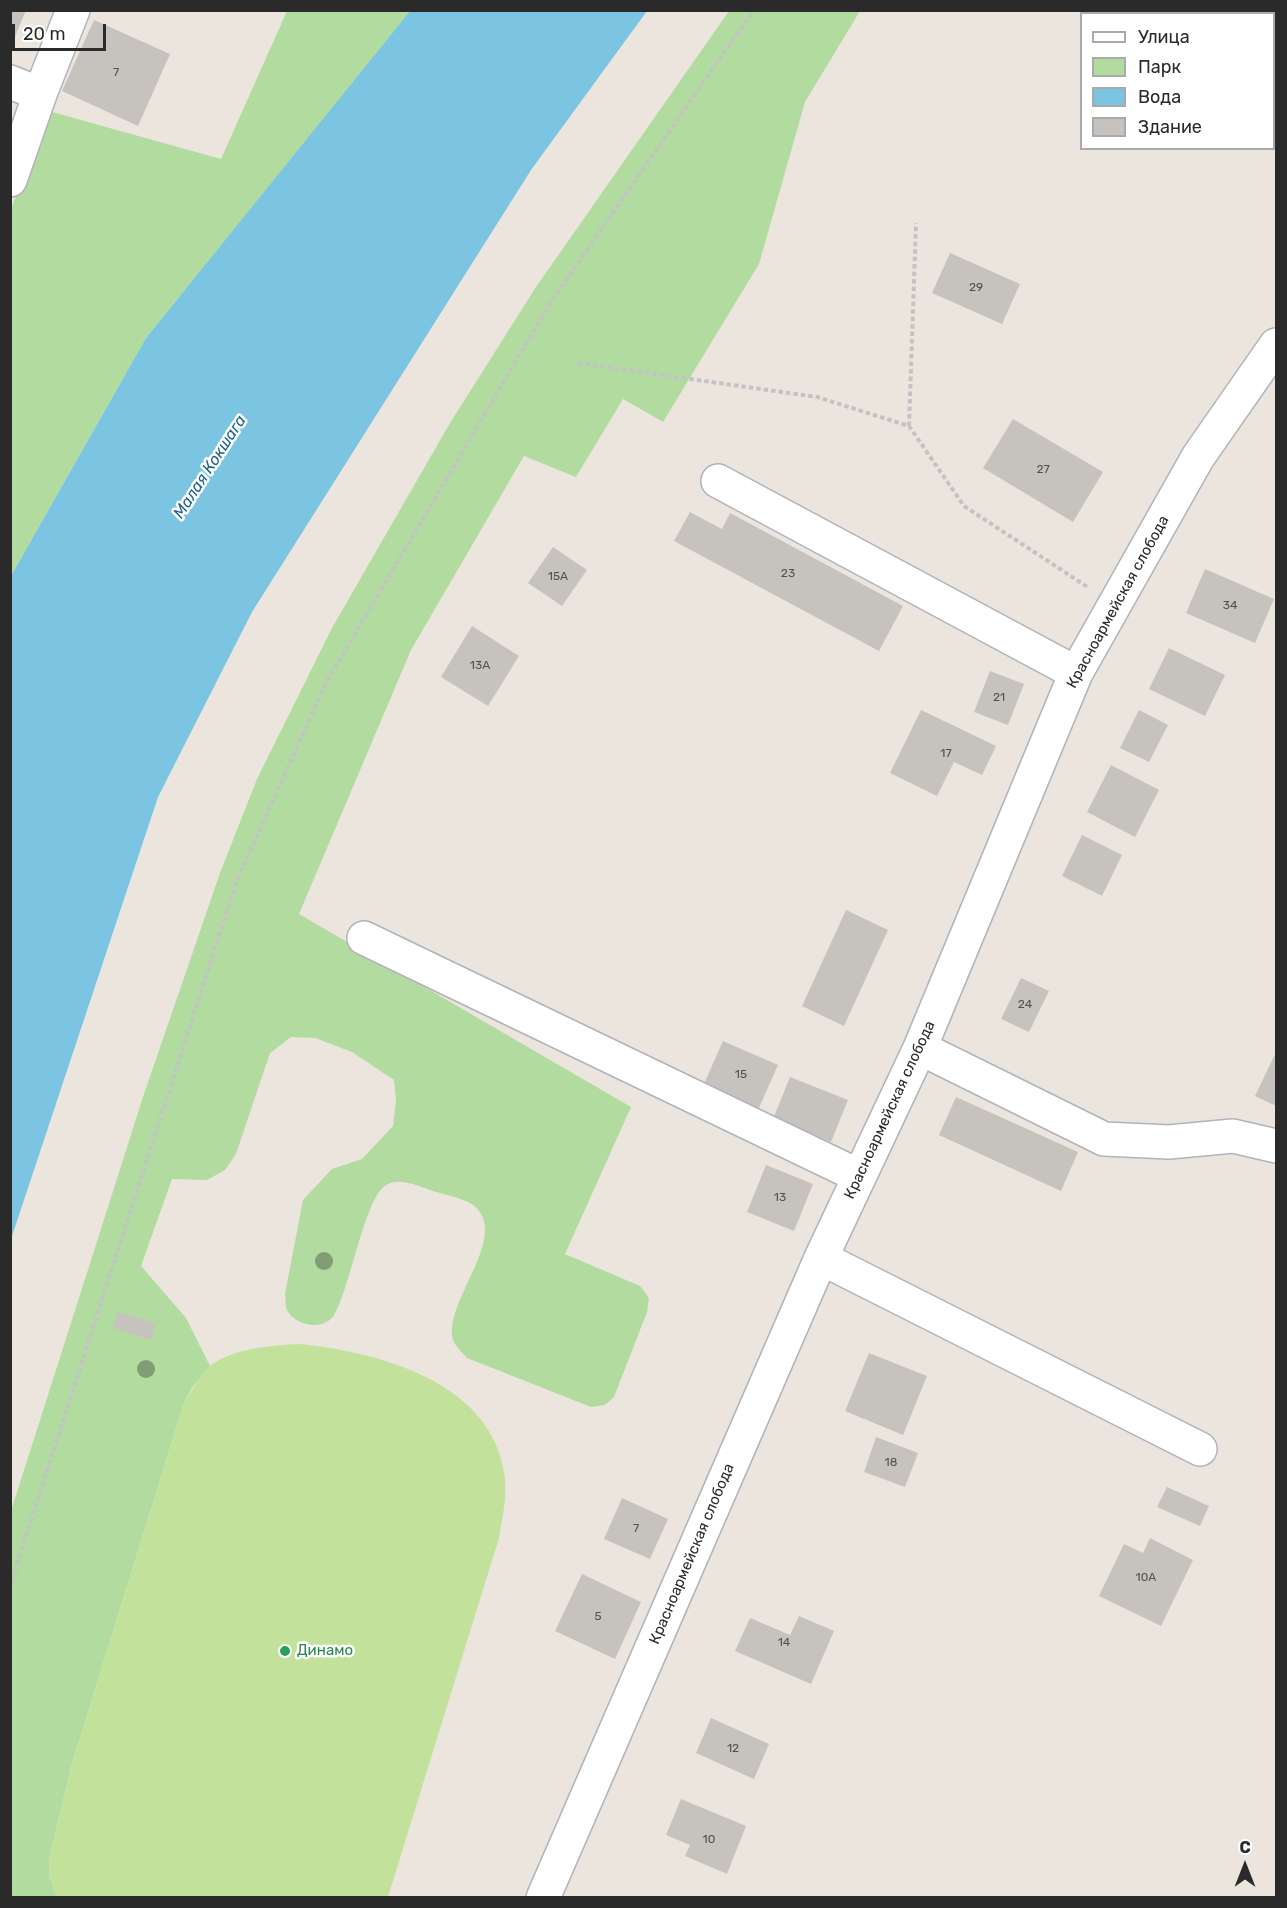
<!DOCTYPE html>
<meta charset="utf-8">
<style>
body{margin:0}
#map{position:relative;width:1287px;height:1908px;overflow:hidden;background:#ebe5dd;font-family:Rubik,sans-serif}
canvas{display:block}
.frame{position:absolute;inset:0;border:12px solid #2a2a2a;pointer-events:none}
.legend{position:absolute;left:1080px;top:12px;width:195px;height:138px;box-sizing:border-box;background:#fff;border:2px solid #aaa;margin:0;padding:8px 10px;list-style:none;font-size:18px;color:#2a2a2a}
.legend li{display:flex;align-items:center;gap:12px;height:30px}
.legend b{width:30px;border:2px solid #aaa}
.north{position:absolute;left:1215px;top:1836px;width:60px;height:60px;-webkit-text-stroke:4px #fff;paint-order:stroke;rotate:0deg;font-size:16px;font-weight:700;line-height:24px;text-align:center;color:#2a2a2a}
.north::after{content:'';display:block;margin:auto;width:21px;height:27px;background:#2a2a2a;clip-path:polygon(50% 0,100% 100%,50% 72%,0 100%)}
.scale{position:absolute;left:12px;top:24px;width:94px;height:27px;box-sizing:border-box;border:3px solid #2a2a2a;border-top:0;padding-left:8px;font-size:18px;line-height:21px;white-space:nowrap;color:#2a2a2a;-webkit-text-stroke:4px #fff;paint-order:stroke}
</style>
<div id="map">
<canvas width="1287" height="1908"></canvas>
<div class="frame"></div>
<ul class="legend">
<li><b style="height:8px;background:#fff"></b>Улица</li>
<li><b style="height:16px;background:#b2dc9f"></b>Парк</li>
<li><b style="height:16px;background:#7bc4e2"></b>Вода</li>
<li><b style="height:16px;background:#c6c2bd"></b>Здание</li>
</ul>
<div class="north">С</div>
<div class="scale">20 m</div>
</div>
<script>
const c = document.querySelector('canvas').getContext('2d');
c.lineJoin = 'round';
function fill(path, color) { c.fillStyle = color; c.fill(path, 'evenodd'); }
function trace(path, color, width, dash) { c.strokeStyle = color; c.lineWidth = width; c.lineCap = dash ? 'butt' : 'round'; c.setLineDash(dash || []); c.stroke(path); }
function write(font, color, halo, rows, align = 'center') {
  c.font = font + ' Rubik,sans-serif'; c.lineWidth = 5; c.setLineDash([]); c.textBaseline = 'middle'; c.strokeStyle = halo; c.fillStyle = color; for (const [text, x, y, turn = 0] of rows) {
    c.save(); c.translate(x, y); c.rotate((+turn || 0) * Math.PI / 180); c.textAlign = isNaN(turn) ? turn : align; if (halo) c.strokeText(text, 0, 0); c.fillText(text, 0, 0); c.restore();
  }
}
const green = new Path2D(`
 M287,11H411L146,338L11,576V210L45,110L221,159Z
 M729,11H860L805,102L759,264L663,422L623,399L576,477L524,456L411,650L299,914L631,1107L565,1254L640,1286L649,1298L647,1312L614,1397L605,1405L591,1407L467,1358C463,1353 455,1346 453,1340C443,1301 512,1235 473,1205C464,1198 441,1194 430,1190C417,1186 400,1177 386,1185C364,1199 351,1287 334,1315C324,1331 297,1326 288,1312C285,1307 286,1300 285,1294L303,1200L332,1169L362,1159L393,1126L396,1100L394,1080L352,1052L315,1038L291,1037L270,1053L236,1154L225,1170L207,1180L172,1179L141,1266L186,1318L210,1366L192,1388L184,1403L72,1764L50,1855L49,1875L57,1897L11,1898V1511L144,1094L220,873L257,779L332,628L450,423L536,287Z`);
const pitch = new Path2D(`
 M299,1344C379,1352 495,1382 505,1479C507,1499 502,1519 499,1538L388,1897H57L49,1875L50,1855L72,1764L184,1403C191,1391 199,1378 208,1368C227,1349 273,1345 299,1344Z`);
const water = new Path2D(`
 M411,10L647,11L531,170L252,612L158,797L11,1239V576L146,338Z`);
const building = new Path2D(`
 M10,10H26L14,39L10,37Z
 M94,20L170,54L138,126L62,91Z
 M950,253L1020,284L1002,324L932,293Z
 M1013,419L1103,472L1073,522L983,468Z
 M690,512L722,529L730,513L903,606L879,651L674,541Z
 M553,547L587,570L562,606L528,583Z
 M1205,569L1274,599L1255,643L1186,613Z
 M472,626L519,656L488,706L441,677Z
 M1169,648L1225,675L1205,716L1149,689Z
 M990,671L1024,684L1008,725L974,712Z
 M921,710L996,746L982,775L954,762L937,796L890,773Z
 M1139,710L1168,725L1149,762L1120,748Z
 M1111,765L1159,790L1135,837L1087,812Z
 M1082,835L1122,855L1102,896L1062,876Z
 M846,910L888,930L844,1026L802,1006Z
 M1021,978L1049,991L1029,1032L1001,1019Z
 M723,1041L778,1065L758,1110L703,1086Z
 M1276,1052V1106L1255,1096Z
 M790,1077L848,1100L831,1142L773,1119Z
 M956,1097L1078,1152L1061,1191L939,1135Z
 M766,1165L813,1184L794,1231L747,1212Z
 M118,1312L156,1323L151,1340L113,1328Z
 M869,1353L927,1376L903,1435L845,1411Z
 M876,1437L918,1453L905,1487L864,1472Z
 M1167,1487L1209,1506L1200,1526L1157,1507Z
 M622,1498L668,1519L650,1559L604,1539Z
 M1150,1538L1193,1560L1161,1626L1099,1596L1124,1544L1143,1553Z
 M582,1574L641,1602L615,1659L555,1631Z
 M799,1616L834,1631L811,1684L735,1651L750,1618L790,1635Z
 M711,1718L769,1744L754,1779L696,1753Z
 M681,1799L746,1826L727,1874L685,1856L690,1845L666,1835Z`);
const path = new Path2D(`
 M578,363L817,397L909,426L964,506L1089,588
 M909,426L916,223
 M10,1586L237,880L326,683L549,305L732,41L755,10`);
const minor = new Path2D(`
 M1161,10L1166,14
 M1274,79L1276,81
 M10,82L40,94
 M10,180L40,94L73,10
 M718,481L1076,673
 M364,938L859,1176
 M920,1048L1104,1139L1169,1142L1233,1136L1276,1146
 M821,1258L1200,1449
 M543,1898L821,1258L920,1048L1076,673L1198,457L1276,345`);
const trees = [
 [324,1261],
 [146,1369]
];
const markers = [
 [285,1651,6,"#2e9e5b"]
];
const numberNames = [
 ["7",116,73],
 ["29",976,288],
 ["27",1043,470],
 ["23",788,574],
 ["15А",558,577],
 ["34",1230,606],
 ["13А",480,666],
 ["21",999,698],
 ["17",946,754],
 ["24",1025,1005],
 ["15",741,1075],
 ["13",780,1198],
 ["18",891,1463],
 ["7",636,1529],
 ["10А",1146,1578],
 ["5",598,1617],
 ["14",784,1643],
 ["12",733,1749],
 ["10",709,1840]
];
const streetNames = [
 ["Красноармейская слобода",1118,602,-61],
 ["Красноармейская слобода",890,1110,-65],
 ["Красноармейская слобода",692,1554,-67]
];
const leisureNames = [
 ["Динамо",297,1651]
];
const waterNames = [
 ["Малая Кокшага",210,467,-57]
];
fill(green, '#b2dc9f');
fill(pitch, '#c2e29c');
fill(water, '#7bc4e2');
fill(building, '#c6c2bd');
trace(minor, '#b1b3bc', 36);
trace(path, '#c3c3c3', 4, [4.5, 3]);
trace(minor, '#fff', 33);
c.fillStyle = '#829c76';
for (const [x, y] of trees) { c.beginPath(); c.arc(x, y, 9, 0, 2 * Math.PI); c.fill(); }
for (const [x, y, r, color] of markers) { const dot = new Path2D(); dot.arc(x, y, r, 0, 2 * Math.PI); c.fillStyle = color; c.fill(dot); trace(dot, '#fff', 2); }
write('12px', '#51504f', null, numberNames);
write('15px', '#2a2a2a', '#fff', streetNames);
write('15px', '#27864d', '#fff', leisureNames, 'left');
write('italic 16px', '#1b628d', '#fff', waterNames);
</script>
